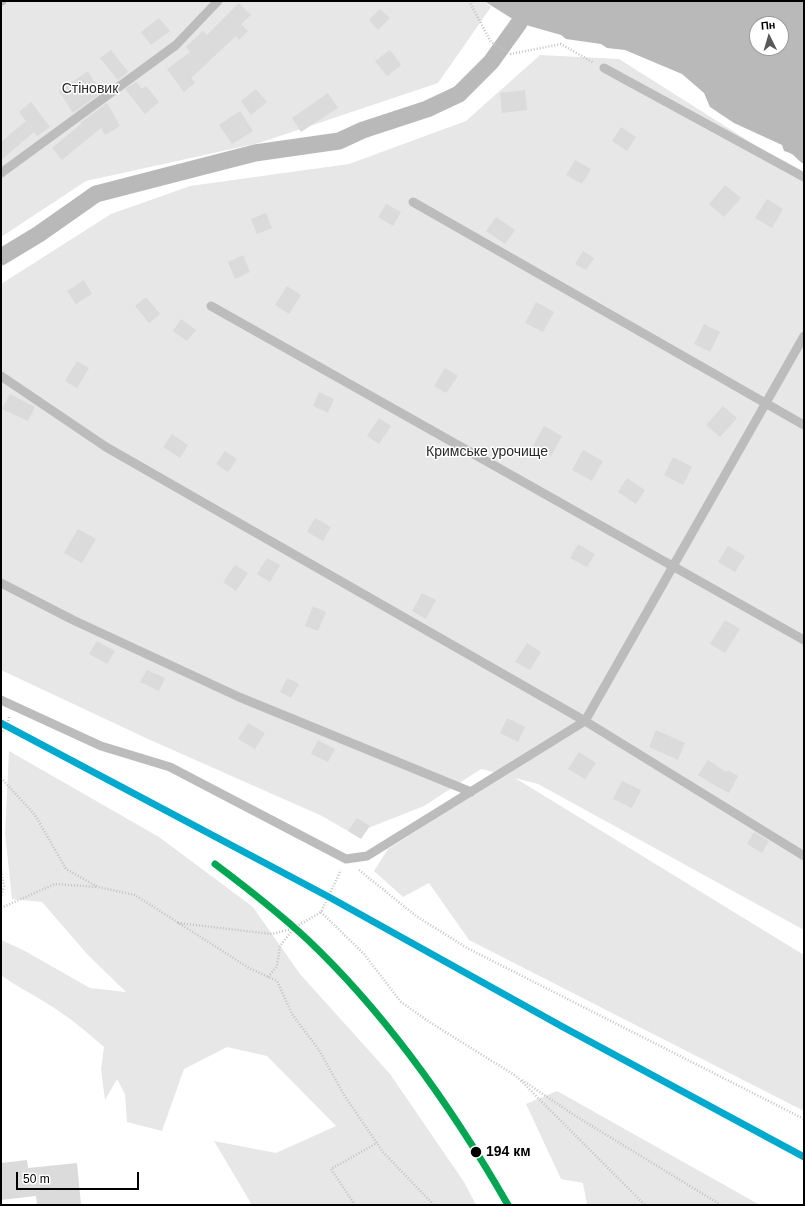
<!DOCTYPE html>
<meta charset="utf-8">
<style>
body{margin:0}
#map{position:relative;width:805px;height:1206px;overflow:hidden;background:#fff;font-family:Arial,sans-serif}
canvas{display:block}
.frame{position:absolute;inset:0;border:2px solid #000;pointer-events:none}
.north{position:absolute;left:749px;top:16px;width:40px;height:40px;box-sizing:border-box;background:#fff;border:1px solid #999;border-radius:50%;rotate:355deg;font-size:11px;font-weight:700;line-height:16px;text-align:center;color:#000}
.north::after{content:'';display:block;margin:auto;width:14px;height:18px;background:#595959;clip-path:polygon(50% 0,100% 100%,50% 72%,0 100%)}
.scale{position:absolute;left:16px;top:1172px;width:123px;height:18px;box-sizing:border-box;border:2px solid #000;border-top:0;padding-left:5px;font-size:12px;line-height:14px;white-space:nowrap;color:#000;-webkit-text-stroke:3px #fff;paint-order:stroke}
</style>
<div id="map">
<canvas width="805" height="1206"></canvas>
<div class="frame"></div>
<div class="north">Пн</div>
<div class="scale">50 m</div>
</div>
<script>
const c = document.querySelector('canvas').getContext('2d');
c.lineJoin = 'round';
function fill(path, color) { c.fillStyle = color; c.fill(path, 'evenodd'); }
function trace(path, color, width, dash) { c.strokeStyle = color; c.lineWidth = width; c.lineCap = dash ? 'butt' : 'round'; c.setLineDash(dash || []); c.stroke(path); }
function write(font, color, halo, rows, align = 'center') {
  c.font = font + ' Arial,sans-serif'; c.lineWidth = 3; c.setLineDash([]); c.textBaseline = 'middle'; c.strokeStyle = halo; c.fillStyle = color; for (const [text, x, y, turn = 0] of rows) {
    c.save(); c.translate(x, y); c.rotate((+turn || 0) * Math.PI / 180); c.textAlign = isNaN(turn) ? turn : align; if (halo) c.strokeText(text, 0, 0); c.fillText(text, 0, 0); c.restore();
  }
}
const green = new Path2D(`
 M1,1H484L491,7L438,83L259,143L86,181L1,237Z
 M540,55L619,59L804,176V930L538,784L515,778L804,955V1111L469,940L429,883L403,897L374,871L388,849L505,775L481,769L424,806L353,834L322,816L148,739L1,670V284L111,214L190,186L349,164L466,121Z
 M9,751L159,837L253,907L300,974L390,1074L464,1182L476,1205H252L214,1141L276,1153L336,1126L267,1056L227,1047L184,1069L162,1131L127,1122L125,1094L117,1079L105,1100L101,1069L104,1047C85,1030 65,1014 43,1001C29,992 14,985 1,975V940L23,950L90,988L126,992L87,954L42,902L12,899L5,833Z
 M557,1091L760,1205H587L583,1183L561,1179L526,1104Z`);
const water = new Path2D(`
 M484,1H804V164C795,159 796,154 784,151L782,145L734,123L710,107L704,93L682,74L625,50L607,48L601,44L566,39L561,35L519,23ZM757,24H781V48H757Z`);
const canal = new Path2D(`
 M1,257L39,234L96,194L255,153L339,141L363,130L427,109L459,94L491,62L519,23`);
const building = new Path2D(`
 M239,3L251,15L241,24L248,31L239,40L236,36L191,78L195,83L184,92L167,69L190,52L186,47L203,31L207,35Z
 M380,9L390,18L378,30L369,20Z
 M159,18L170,31L151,45L141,32Z
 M111,50L128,72L118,80L100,58Z
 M390,50L401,65L387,76L375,61Z
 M88,71L101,93L73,113L59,91Z
 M136,82L142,89L146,86L159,102L145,114L125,89Z
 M256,89L267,102L251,115L241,101Z
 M525,90L527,110L502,113L500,93Z
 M328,93L338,108L301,132L292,118Z
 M31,102L50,127L37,136L34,132L1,160V142L26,121L19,112Z
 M107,103L120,126L105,135L101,128L62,160L52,148L81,124L80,123Z
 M240,111L253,131L232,144L219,125Z
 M621,127L636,137L627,151L612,141Z
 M575,160L591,169L582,184L566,175Z
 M725,185L741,198L724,217L709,204Z
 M767,199L783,209L772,228L755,218Z
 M386,204L401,212L393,226L378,217Z
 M266,213L272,228L257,234L251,219Z
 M496,217L515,230L505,244L486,231Z
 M583,251L594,258L586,270L575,264Z
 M243,255L250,272L235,279L228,262Z
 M84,280L92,294L76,304L67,291Z
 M287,286L301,295L289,314L275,305Z
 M146,297L160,314L149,323L135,306Z
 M536,302L554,312L543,332L525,323Z
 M181,319L196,330L187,341L173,331Z
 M704,324L720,332L710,352L694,344Z
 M77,361L89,368L77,388L65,381Z
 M445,368L458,376L446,393L434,386Z
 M319,392L334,399L328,413L313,406Z
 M10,394L35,407L28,421L2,409Z
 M723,406L737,418L720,437L706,425Z
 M379,418L391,426L379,444L367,436Z
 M544,426L562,436L551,456L533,446Z
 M172,434L188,445L180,458L163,447Z
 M583,450L603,461L592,481L572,470Z
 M225,451L237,459L228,472L216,464Z
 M673,457L692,467L683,485L664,475Z
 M627,478L645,490L636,504L618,492Z
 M315,518L331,527L323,541L307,532Z
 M78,529L96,539L82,563L64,553Z
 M578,544L595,554L587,567L570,558Z
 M728,546L745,556L735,572L718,562Z
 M267,558L280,565L270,582L257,574Z
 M235,565L248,573L236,591L223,582Z
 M422,593L436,600L426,619L412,611Z
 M313,606L326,612L318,631L305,626Z
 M725,620L740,629L725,653L710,644Z
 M97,641L115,651L107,664L89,654Z
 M527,643L541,652L530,670L515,662Z
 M147,670L165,678L159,691L140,682Z
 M287,678L299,684L291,698L280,692Z
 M507,718L525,727L518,742L500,733Z
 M248,723L265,733L255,749L238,739Z
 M656,730L685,743L678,760L649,747Z
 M318,740L335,749L328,762L311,754Z
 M579,752L596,763L585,779L568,769Z
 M708,760L726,772L728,770L738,776L729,793L714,785L698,775Z
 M622,781L641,790L632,808L613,799Z
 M357,818L370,826L361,839L348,831Z
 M754,832L769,841L762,853L747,844Z
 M27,1160L28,1168L77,1163L81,1205H37L36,1196L1,1200V1163Z`);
const path = new Path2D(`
 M469,1L491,42L511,54L561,44L594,63
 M1,734L8,722L9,717
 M1,778L35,815L66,869L98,887L135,895L249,968L277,981L292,1014L319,1050L344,1095L383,1152L431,1202L433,1205
 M1,791V800
 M359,870L416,916L467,948L804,1119
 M1,871L4,886L1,896
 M1,908L55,884L97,887
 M321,912L364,954L401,1002L431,1023L516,1076L645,1205
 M178,923L272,934L294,928L321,912L341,870
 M268,977L277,966L280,946L294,928
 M522,1080L574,1115L721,1205
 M355,1205L331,1169L377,1143`);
const service = new Path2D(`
 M1,1H2
 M604,68L804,177
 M1,173L176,45L218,1
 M413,202L804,425
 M211,306L804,640
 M1,376L106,447L585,721L804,856
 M1,583L73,620L239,697L471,792
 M1,700L101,746L170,767L346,859L367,856L585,721L804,336`);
const rail1 = new Path2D(`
 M1,723L329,897L563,1027L804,1157`);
const rail2 = new Path2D(`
 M215,864C247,888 279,913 308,940C389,1017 453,1109 508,1205`);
const markers = [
 [476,1152,6,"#000"]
];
const parkNames = [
 ["Стіновик",90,89],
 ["Кримське урочище",487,452]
];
const stopNames = [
 ["194 км",486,1152]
];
fill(green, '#e7e7e7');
fill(water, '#b9b9b9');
trace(canal, '#b9b9b9', 17);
fill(building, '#dbdbdb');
trace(path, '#c2c2c2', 2.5, [1, 2]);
trace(service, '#bcbcbc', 9);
trace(rail1, '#00a9ce', 7);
trace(rail2, '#00a651', 7);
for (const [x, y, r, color] of markers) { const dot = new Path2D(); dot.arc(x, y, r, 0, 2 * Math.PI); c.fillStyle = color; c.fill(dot); trace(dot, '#fff', 1.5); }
write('14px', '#2b2b2b', '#fff', parkNames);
write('bold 14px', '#000', '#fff', stopNames, 'left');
</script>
